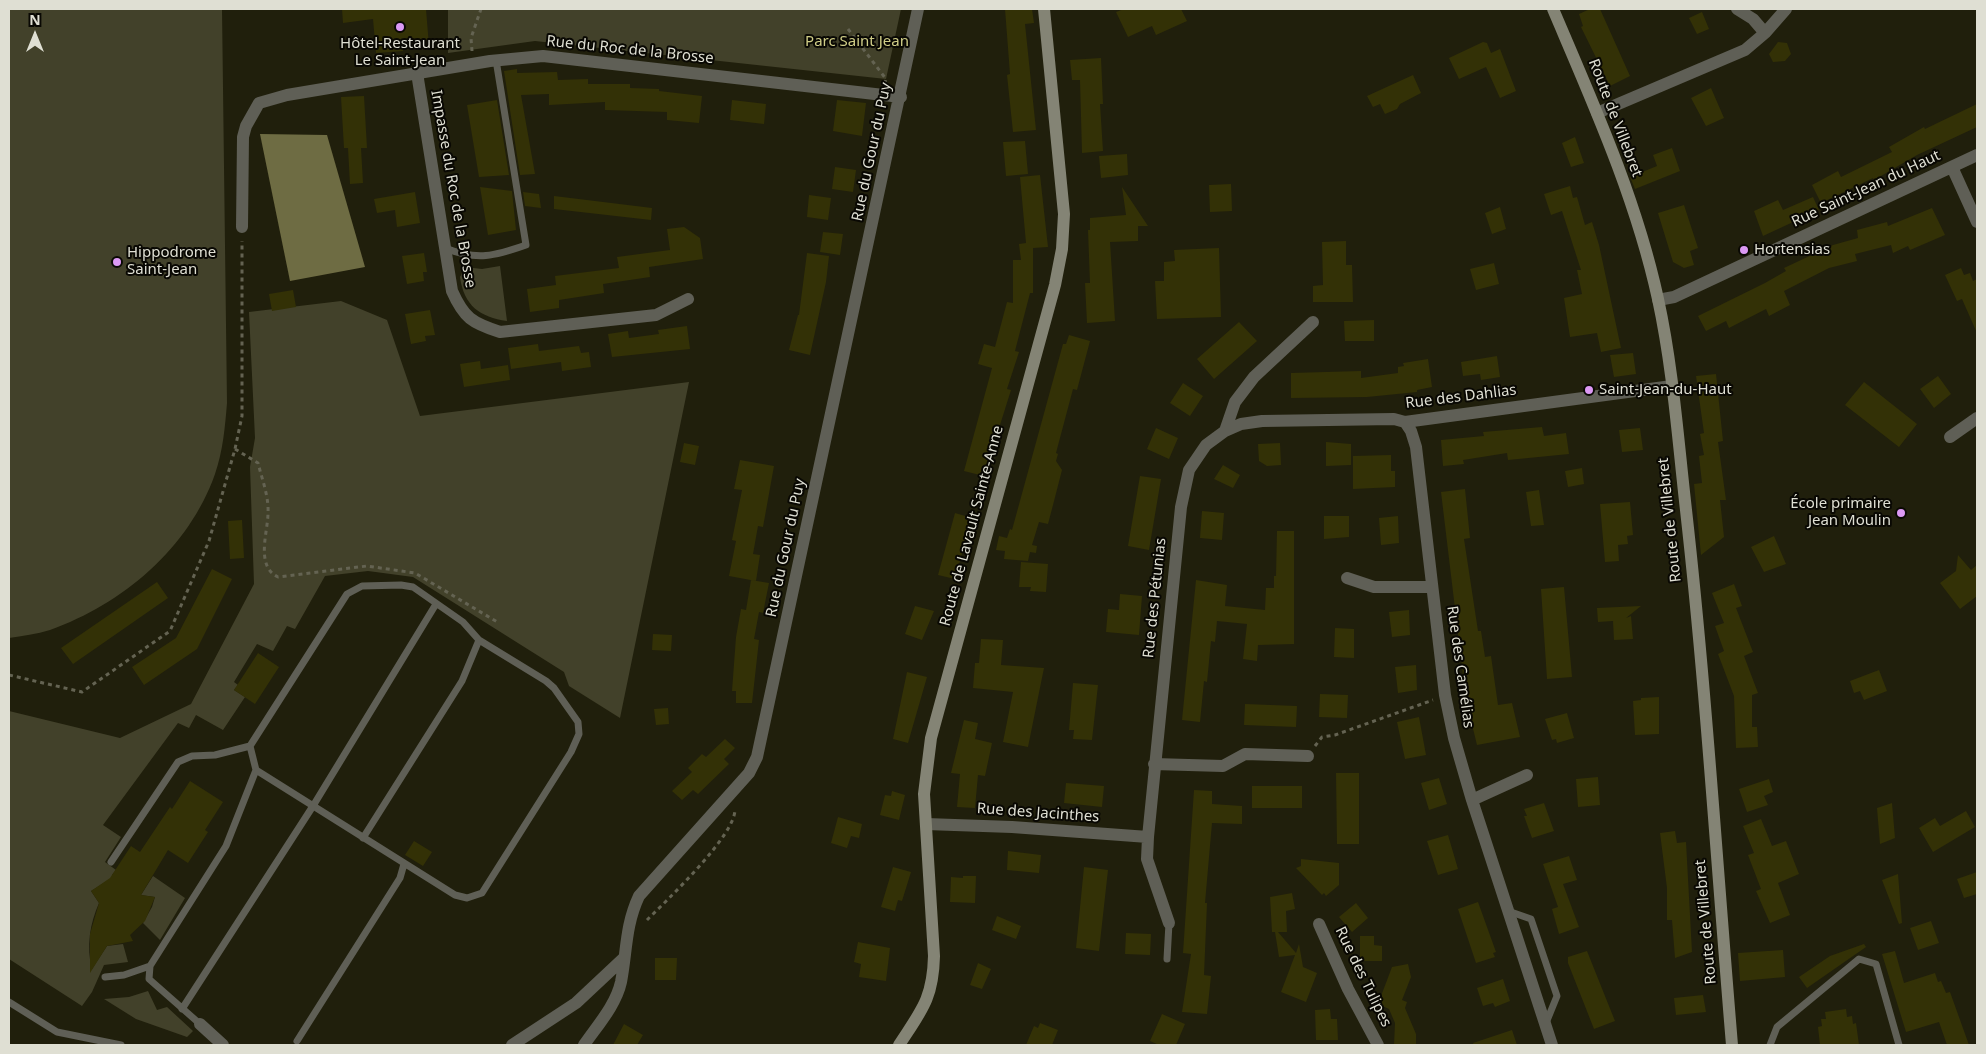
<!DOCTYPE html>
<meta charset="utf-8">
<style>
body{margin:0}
#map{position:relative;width:1986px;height:1054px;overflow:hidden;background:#201f0c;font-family:"Noto Sans",sans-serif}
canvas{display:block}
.frame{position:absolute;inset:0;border:10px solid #dfdfd3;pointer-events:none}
.north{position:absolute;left:10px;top:10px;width:50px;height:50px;-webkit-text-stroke:4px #090803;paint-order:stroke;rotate:0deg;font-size:14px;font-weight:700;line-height:20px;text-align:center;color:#dfdfd3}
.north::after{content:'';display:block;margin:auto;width:18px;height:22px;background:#dfdfd3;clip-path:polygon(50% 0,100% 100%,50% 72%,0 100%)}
</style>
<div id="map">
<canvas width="1986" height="1054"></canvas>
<div class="frame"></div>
<div class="north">N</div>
</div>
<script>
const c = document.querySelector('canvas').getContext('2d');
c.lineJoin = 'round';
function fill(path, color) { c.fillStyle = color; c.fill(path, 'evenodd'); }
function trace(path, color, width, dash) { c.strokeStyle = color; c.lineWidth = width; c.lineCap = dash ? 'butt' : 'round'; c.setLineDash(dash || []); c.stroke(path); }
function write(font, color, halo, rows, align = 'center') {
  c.font = font + ' "Noto Sans",sans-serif'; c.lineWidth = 4; c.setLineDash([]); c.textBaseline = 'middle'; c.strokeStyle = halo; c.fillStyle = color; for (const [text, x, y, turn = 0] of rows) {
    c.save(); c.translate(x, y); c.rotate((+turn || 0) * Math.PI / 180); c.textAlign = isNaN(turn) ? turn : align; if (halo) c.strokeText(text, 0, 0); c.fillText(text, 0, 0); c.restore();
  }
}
const green = new Path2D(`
 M9,9H222L227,403C225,427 223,451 215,474C189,548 123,604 50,630C37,634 22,636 9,638Z
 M448,9H901L886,79L535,41L448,53Z
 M500,266L507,321C480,317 464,306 460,277L465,267L482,269Z
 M341,301L387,320L420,416L689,382L620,718L569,686L564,672L413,577L368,571L325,576L295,629L287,626L273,651L257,644L234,682L238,685L234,690L245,697L223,730L196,715L189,728L178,723L103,825L121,837L105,862L116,870L112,875L114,877L91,891L99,903C90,923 86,947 92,969L107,946L123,944L128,962L104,965L92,992L82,1006L9,959V711L120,738L191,704L254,584L250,467L255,438L249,312Z
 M153,876L185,898L160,940L143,923L152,907L155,897L141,895Z
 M148,991L157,1010L167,1007L193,1031L187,1037L136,1019L104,999L129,997Z`);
const water = new Path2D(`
 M260,134L327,135L365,267L290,281Z`);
const building = new Path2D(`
 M342,9H426L429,46L403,47V51L376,53L373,19L343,23Z
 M1005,9H1032L1034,23L1025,24L1036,130L1013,132L1007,75L1010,74Z
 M1124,9H1181L1187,21L1156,35L1152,26L1128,37L1116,12Z
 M1590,9H1600L1630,76L1610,86L1581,27L1583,26L1579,14Z
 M1702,12L1709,29L1697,34L1689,18Z
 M1483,42L1487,43L1491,53L1500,49L1516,91L1500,98L1486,67L1459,79L1449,58Z
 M1778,42L1787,43L1791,54L1785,61L1773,62L1769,54Z
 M1101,58L1103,104H1100L1103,151L1082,153L1080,80H1072L1070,60Z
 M517,69V73L557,72L558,80L588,79V84H630V88L659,89V91L702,96L699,123L667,120V112L605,110V102L549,105V94L521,95L535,174L520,175L504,71Z
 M1413,75L1421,93L1400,104L1397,109L1385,114L1380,104L1373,107L1367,96Z
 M1711,88L1724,118L1706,126L1691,98Z
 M364,96L367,148H361L363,183L350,184L348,148H344L341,97Z
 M497,100L509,175L479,177L467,105Z
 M732,100L766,104L764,124L730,120Z
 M837,100L866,103L862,136L833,131Z
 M1977,104V127L1917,155L1874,180L1873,178L1821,203L1812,185L1838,171L1841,177L1892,152L1889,147L1924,127L1925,129Z
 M1575,137L1584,163L1571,167L1562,143Z
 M1025,141L1028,174L1006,176L1003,142Z
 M1672,148L1680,171L1635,189L1630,177L1657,166L1653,155Z
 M1127,154L1128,175L1101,178L1099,156Z
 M835,167L856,170L853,192L832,189Z
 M1040,175L1048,247L1033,248V293H1030L1015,351L1019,352L1007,389L1011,390L984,476L964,471L992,368L978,364L984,344L995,347L1007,302L1013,303V260H1021L1019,244L1026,243L1020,177Z
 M1231,184L1232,211L1210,212L1209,185Z
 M1570,186L1573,198L1577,197L1585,225L1592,222L1599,245L1621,348L1601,352L1597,333L1570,337L1564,298L1582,294L1577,270H1581L1562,211L1551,215L1544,194Z
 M480,187L512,191L516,230L488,235Z
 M1122,187L1148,226H1138V241L1110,242L1115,321L1087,323L1085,283H1090L1088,230H1090V218L1126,215Z
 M415,192L420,223L397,227L395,210L377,213L374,199Z
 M523,192L539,194L541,208L525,206Z
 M809,195L831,198L828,220L807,217Z
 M554,196L652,208L651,220L554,209Z
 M1813,197L1819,210L1763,236L1754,211L1778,200L1783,210Z
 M1684,205L1698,248L1690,251L1694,265L1684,268L1673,262L1658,213Z
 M1500,207L1506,229L1492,234L1485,213Z
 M1932,208L1945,235L1910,250L1908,246L1893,253L1891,245L1855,254L1857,261L1829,268L1784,291L1790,305L1769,316L1766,309L1729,328L1726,321L1706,331L1698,316L1765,283L1786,271L1784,268L1833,245L1858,238L1857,230L1887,222L1888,226Z
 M684,227L700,238L703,259L649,267L650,277L603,284L604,293L559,300V308L530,312L527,289L556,285L555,276L619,268L617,257L670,250L667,229Z
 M823,232L843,234L840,255L820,252Z
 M1346,241V265H1352L1353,302H1313V286L1323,285L1322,242Z
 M1219,248L1221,317L1157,319L1155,281H1164V262L1175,261L1174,250Z
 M424,253L427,272H423L424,281L407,284L402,256Z
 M807,253L829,256L826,282L810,355L789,350L798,315H799Z
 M1494,263L1499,284L1476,290L1470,269Z
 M1961,268L1964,275L1970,273L1973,281L1977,279V333L1962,299L1957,301L1945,275Z
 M293,290L296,307L272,311L269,294Z
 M430,310L435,335L425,336L426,341L411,344L405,314Z
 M1374,320V341H1345L1344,321Z
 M1239,322L1257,341L1214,379L1197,359Z
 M687,326L690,349L612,357L608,334L628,331L629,338L659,334L658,330Z
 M1069,335L1090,341L1077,390L1073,389L1056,453L1058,454L1056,461L1062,470L1053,505L1048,524L1039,522L1032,545L1037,546L1036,553L1030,552L1028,561L1004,559L1005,551L996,550L999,536L1007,538L1010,529L1012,530L1063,344H1066Z
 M538,344L539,351L579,346L581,353L589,352L591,367L562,371L561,362L511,369L508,348Z
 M1633,353L1636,374L1614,377L1610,355Z
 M1497,356L1500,377L1481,380L1480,374L1463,376L1461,362Z
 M1428,359L1432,387L1417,390V392L1367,397L1291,398V373L1361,371V378L1398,373V367L1404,366L1403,363Z
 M480,361L481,369L508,365L510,380L464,387L460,364Z
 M1716,374L1723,441L1718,442L1726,500H1720L1724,537L1701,555L1694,484L1702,483L1699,456L1704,455L1700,434L1704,433L1696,376Z
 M1938,376L1951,394L1934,408L1920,389Z
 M1864,382L1917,424L1899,447L1845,405Z
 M1183,383L1203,396L1190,416L1170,403Z
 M1542,427L1544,436L1566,433L1569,454L1508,460L1507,453L1463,460L1464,464L1443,466L1441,440L1484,436L1483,432Z
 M1156,428L1178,438L1169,459L1147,449Z
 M1640,428L1643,450L1622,452L1619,430Z
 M1326,442L1351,444V465L1326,466Z
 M684,443L699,446L695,465L680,462Z
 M1280,443L1281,465L1267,466L1259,461L1258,444Z
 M1391,455V471H1395V487L1353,489V456Z
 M740,460L774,466L763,527L758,526L753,554L760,555L756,581L729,576L736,541L732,540L742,490L734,489Z
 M1223,465L1240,475L1233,488L1214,479Z
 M1582,468L1584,484L1568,487L1565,471Z
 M1140,476L1161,479L1149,550L1128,546Z
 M1465,489L1470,538L1464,539L1478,631H1481L1485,657L1491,656L1498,705L1512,703L1520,737L1477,745L1466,700L1441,492Z
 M1539,490L1544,525L1531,526L1526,492Z
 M1630,502L1633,535L1627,536L1628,544L1618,545L1619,561L1605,562L1600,504Z
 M1202,511L1224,513L1222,540L1200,538Z
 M955,513L972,518L955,579L938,575Z
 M1324,516H1349V537L1324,539Z
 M1398,516L1399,543L1381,545L1379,518Z
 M242,520L244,558L230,559L228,521Z
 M1277,531H1294V644L1258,645L1257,661L1243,659L1247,624L1217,621L1215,642L1211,641L1207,682L1204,681L1200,722L1182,720L1196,580L1227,585L1225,606L1265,610L1266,588H1274V576H1276Z
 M1774,536L1786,564L1764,572L1751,547Z
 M1958,555L1971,570L1977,565V596L1960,609L1940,583L1956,571Z
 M1021,562L1048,564L1046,592L1030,591L1031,587H1019Z
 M212,569L232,579L197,649L144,685L132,667L176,638Z
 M751,580L769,583L763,613L759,612L754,639L759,640L752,703H736V691H732L736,637L741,609L746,610Z
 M157,582L168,598L73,664L61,648Z
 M1734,584L1742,606L1736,608L1753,652L1744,656L1758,693L1752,695V727H1757L1758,747L1736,748L1734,696L1718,654L1724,651L1715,626L1724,623L1712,593Z
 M1564,587L1572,677L1547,679L1541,589Z
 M1120,594L1142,596L1139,635L1106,632L1108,609L1119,610Z
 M915,606L934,611L922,640L905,634Z
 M1641,606L1626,618L1631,616L1633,639L1614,640L1613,621L1598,622L1597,608Z
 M1409,610L1410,635L1392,637L1389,612Z
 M1335,628L1354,629V658L1334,657Z
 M653,634L672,635L671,651L652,650Z
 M981,639L1003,640L1001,665L1044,668L1028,747L1003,742L1013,692L973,688L975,663H979Z
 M258,653L279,667L255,704L234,690Z
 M1416,665L1417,690L1398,693L1395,667Z
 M1879,670L1887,691L1864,700L1860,691L1854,693L1850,681Z
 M907,672L927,677L908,743L893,739Z
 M1073,683L1098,685L1092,740L1073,739L1074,730H1069Z
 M1320,694L1348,695L1347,718L1319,717Z
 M1659,697V734L1635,735L1633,701L1641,700V698Z
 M1245,704L1297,706L1296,727L1244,725Z
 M668,708L669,724L656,725L654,709Z
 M1567,713L1574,738L1557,743L1556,739L1552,740L1545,719Z
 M1419,717L1426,755L1405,759L1397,722Z
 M964,720L978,723L975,739L992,743L985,776L978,775L975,808L957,807L960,774L951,773Z
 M725,739L735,748L724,759L729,764L698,794L693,790L682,800L672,791L692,772L688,768L702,754L706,757Z
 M1336,773H1359V844H1337Z
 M1598,777L1600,805L1578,807L1576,779Z
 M1439,778L1447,804L1429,810L1421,783Z
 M1769,779L1773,792L1764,796L1768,805L1747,812L1739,789Z
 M190,781L223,802L205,830L208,832L188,863L168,850L141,895L155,897L145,921L130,935L133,941L107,946L90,973V934L99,903L91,891L110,878L131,846L140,852L170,807L172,809Z
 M1066,783L1104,786L1102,807L1064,803Z
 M1252,786H1302V808H1252Z
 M1194,790L1212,791V804L1242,806V824L1212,823L1205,903H1207L1204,975L1211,976L1207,1014L1182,1012L1191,954L1183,953Z
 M892,791L905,795L899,820L880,815L885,795L891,796Z
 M1544,803L1554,831L1532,838L1524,816H1527L1524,809Z
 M1892,803L1895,838L1880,844L1877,808Z
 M1966,811L1975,827L1933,852L1919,828L1935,818L1940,826Z
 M838,817L862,824L859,838L851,836L847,848L831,843Z
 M1761,819L1772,846L1786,841L1799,874L1778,883L1790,915L1770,923L1756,891L1761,889L1748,855L1754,853L1743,826Z
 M1675,831L1677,843L1686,842L1692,952L1675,958L1672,920H1667V888L1660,833Z
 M1448,835L1458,869L1438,875L1427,841Z
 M414,841L432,852L423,866L405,855Z
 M1008,851L1041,855L1039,873L1007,870Z
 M1569,856L1577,880L1563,884L1579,927L1559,934L1552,909L1558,907L1543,864Z
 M1301,859L1339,863V885L1326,896L1324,893L1322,895L1296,868L1301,866Z
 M893,867L911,872L902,901L898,900L895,911L881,907Z
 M1084,867L1108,870L1099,951L1076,948Z
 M1977,872V894L1964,898L1957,879Z
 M1898,874L1902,923L1899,924L1882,880Z
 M963,876H976L975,903L950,902L951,877L963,878Z
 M1292,893L1295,909L1286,911L1287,932H1278L1296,953L1299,944L1303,967L1317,973L1306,1002L1281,992L1295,955L1279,957L1275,932H1272L1270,897Z
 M1478,902L1496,952L1493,953L1495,957L1476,963L1458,909Z
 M1356,903L1368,918L1352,932L1339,917Z
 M997,916L1021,926L1016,939L992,930Z
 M1931,921L1939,943L1918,950L1910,928Z
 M1126,933L1151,934L1150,955L1125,954Z
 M1360,936H1374V945L1382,946V961H1360Z
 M858,942L890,948L886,981L859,977L861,964L854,962Z
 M1864,944L1866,947L1807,988L1799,977L1830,956Z
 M1783,950L1785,977L1740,981L1738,953Z
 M1587,951L1615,1021L1594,1029L1568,963V957Z
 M1895,951L1904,983L1935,973L1938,982L1941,981L1946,993L1950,992L1969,1045H1947L1939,1022L1906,1032L1882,954Z
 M655,958H677L676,980H655Z
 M978,963L991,969L982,989L970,985Z
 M1408,964L1411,977L1402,1000L1407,1002L1405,1008L1416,1034V1045H1394L1395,1023L1389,1009L1378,1004L1392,967Z
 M1503,979L1510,1001L1495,1007L1493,1003L1483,1006L1477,988Z
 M1703,995L1706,1012L1676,1015L1674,998Z
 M1330,1009L1331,1019H1337L1338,1040H1316L1315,1010Z
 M1846,1009L1847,1017L1852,1016L1853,1024L1856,1023L1859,1045H1820L1818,1027L1822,1026L1821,1019H1826L1825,1012Z
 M1162,1014L1185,1024L1176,1045H1159L1150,1041Z
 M1040,1023L1058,1030L1052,1045H1026L1034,1026L1038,1028Z
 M624,1024L643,1035L637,1045H613Z
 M1512,1030L1517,1045H1474L1473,1043Z`);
const path = new Path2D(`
 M848,29L886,79L885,82
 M472,51L471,38L481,9
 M235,449L258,463C262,479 269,497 268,513C268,532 255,566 278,577L367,566L415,573L499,623
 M9,675L82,692L170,631L209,541L235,449L242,416V241
 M1315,746L1322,737L1335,735L1433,700
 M647,920C666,901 736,835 735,809`);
const lane = new Path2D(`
 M445,248C477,261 495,256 526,245L496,60
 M363,838L462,681L479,640
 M111,862L178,762L192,756L215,755L250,746
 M1508,911L1531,919L1557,996L1546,1023
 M1167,959L1169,923
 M105,977L124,975L150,966
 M9,1002L57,1032L121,1045
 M182,1009L313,806L436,604
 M200,1024L149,979L150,966L226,846L256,770L250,746L347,594L362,586L401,585L413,587L463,622L479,640L546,681L554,688L578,722L579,734L571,752L482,893L467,898L455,895L256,770
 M297,1041L400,878L404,864
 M1770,1045L1777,1027L1859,959L1876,964L1899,1045`);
const street = new Path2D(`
 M1737,9L1753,19L1765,33
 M417,73L452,291C464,318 472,323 500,332L656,315L688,299
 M1597,113L1745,50L1765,33L1786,9
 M1952,167L1977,222
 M242,227L243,137L246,126L259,103L287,95L490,61L543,56L901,97
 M1658,300L1674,297L1977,155
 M1405,422L1411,431L1416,447L1445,695L1454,738L1472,800L1552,1045
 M1225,431L1241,424L1262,421L1394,419L1405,422L1672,386
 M1950,437L1977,418
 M1347,578L1374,587H1432
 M1154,764L1223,766L1245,754L1308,756
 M1472,800L1527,775
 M926,824L1012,827L1148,837
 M1169,923L1147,859L1148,837L1181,507L1189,470L1206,445L1225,431L1235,402L1254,377L1313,322
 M1319,924L1348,989L1378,1045
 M200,1024L223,1045
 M512,1045L576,1003L624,958
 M584,1045C597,1026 616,1005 621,982C627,951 625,926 639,896L749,773L757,757L918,9`);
const secondary = new Path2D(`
 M1553,9C1593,103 1636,198 1658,299C1673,368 1678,440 1686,510C1706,688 1717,867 1732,1045
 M899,1045C921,1011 933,999 934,956L924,794L931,738L1055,285L1062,249L1064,214L1044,9`);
const markers = [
 [400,27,5,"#dc99f4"],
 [1744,250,5,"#dc99f4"],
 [117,262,5,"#dc99f4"],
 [1589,390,5,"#dc99f4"],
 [1901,513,5,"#dc99f4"]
];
const parkNames = [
 ["Parc Saint Jean",857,42]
];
const poiNames = [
 ["Hôtel-Restaurant",400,44,"center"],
 ["Le Saint-Jean",400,61,"center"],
 ["Hortensias",1754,250],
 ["Hippodrome",127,253],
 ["Saint-Jean",127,270],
 ["Saint-Jean-du-Haut",1599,390],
 ["École primaire",1891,504,"right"],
 ["Jean Moulin",1891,521,"right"]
];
const streetNames = [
 ["Rue du Roc de la Brosse",630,50,6],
 ["Route de Villebret",1615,118,69],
 ["Rue du Gour du Puy",872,152,-78],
 ["Impasse du Roc de la Brosse",453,189,80],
 ["Rue Saint-Jean du Haut",1866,189,-25],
 ["Rue des Dahlias",1461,397,-7],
 ["Route de Villebret",1670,520,-96],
 ["Route de Lavault Sainte-Anne",972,526,-75],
 ["Rue du Gour du Puy",786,548,-78],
 ["Rue des Pétunias",1155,598,-84],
 ["Rue des Camélias",1460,667,82],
 ["Rue des Jacinthes",1038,813,4],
 ["Route de Villebret",1706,922,-95],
 ["Rue des Tulipes",1363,977,64]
];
fill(green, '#42412a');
fill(water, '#6e6c43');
fill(building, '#333106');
trace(path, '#646352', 3, [4, 4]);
trace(lane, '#5f5f56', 7);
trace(street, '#5f5f56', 12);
trace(secondary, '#848475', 12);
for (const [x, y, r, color] of markers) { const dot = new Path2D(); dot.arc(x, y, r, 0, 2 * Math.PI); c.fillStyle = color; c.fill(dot); trace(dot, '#090803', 2); }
write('15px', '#cfcd87', '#090803', parkNames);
write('15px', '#dfdfd3', '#090803', poiNames, 'left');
write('15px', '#dfdfd3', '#090803', streetNames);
</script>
